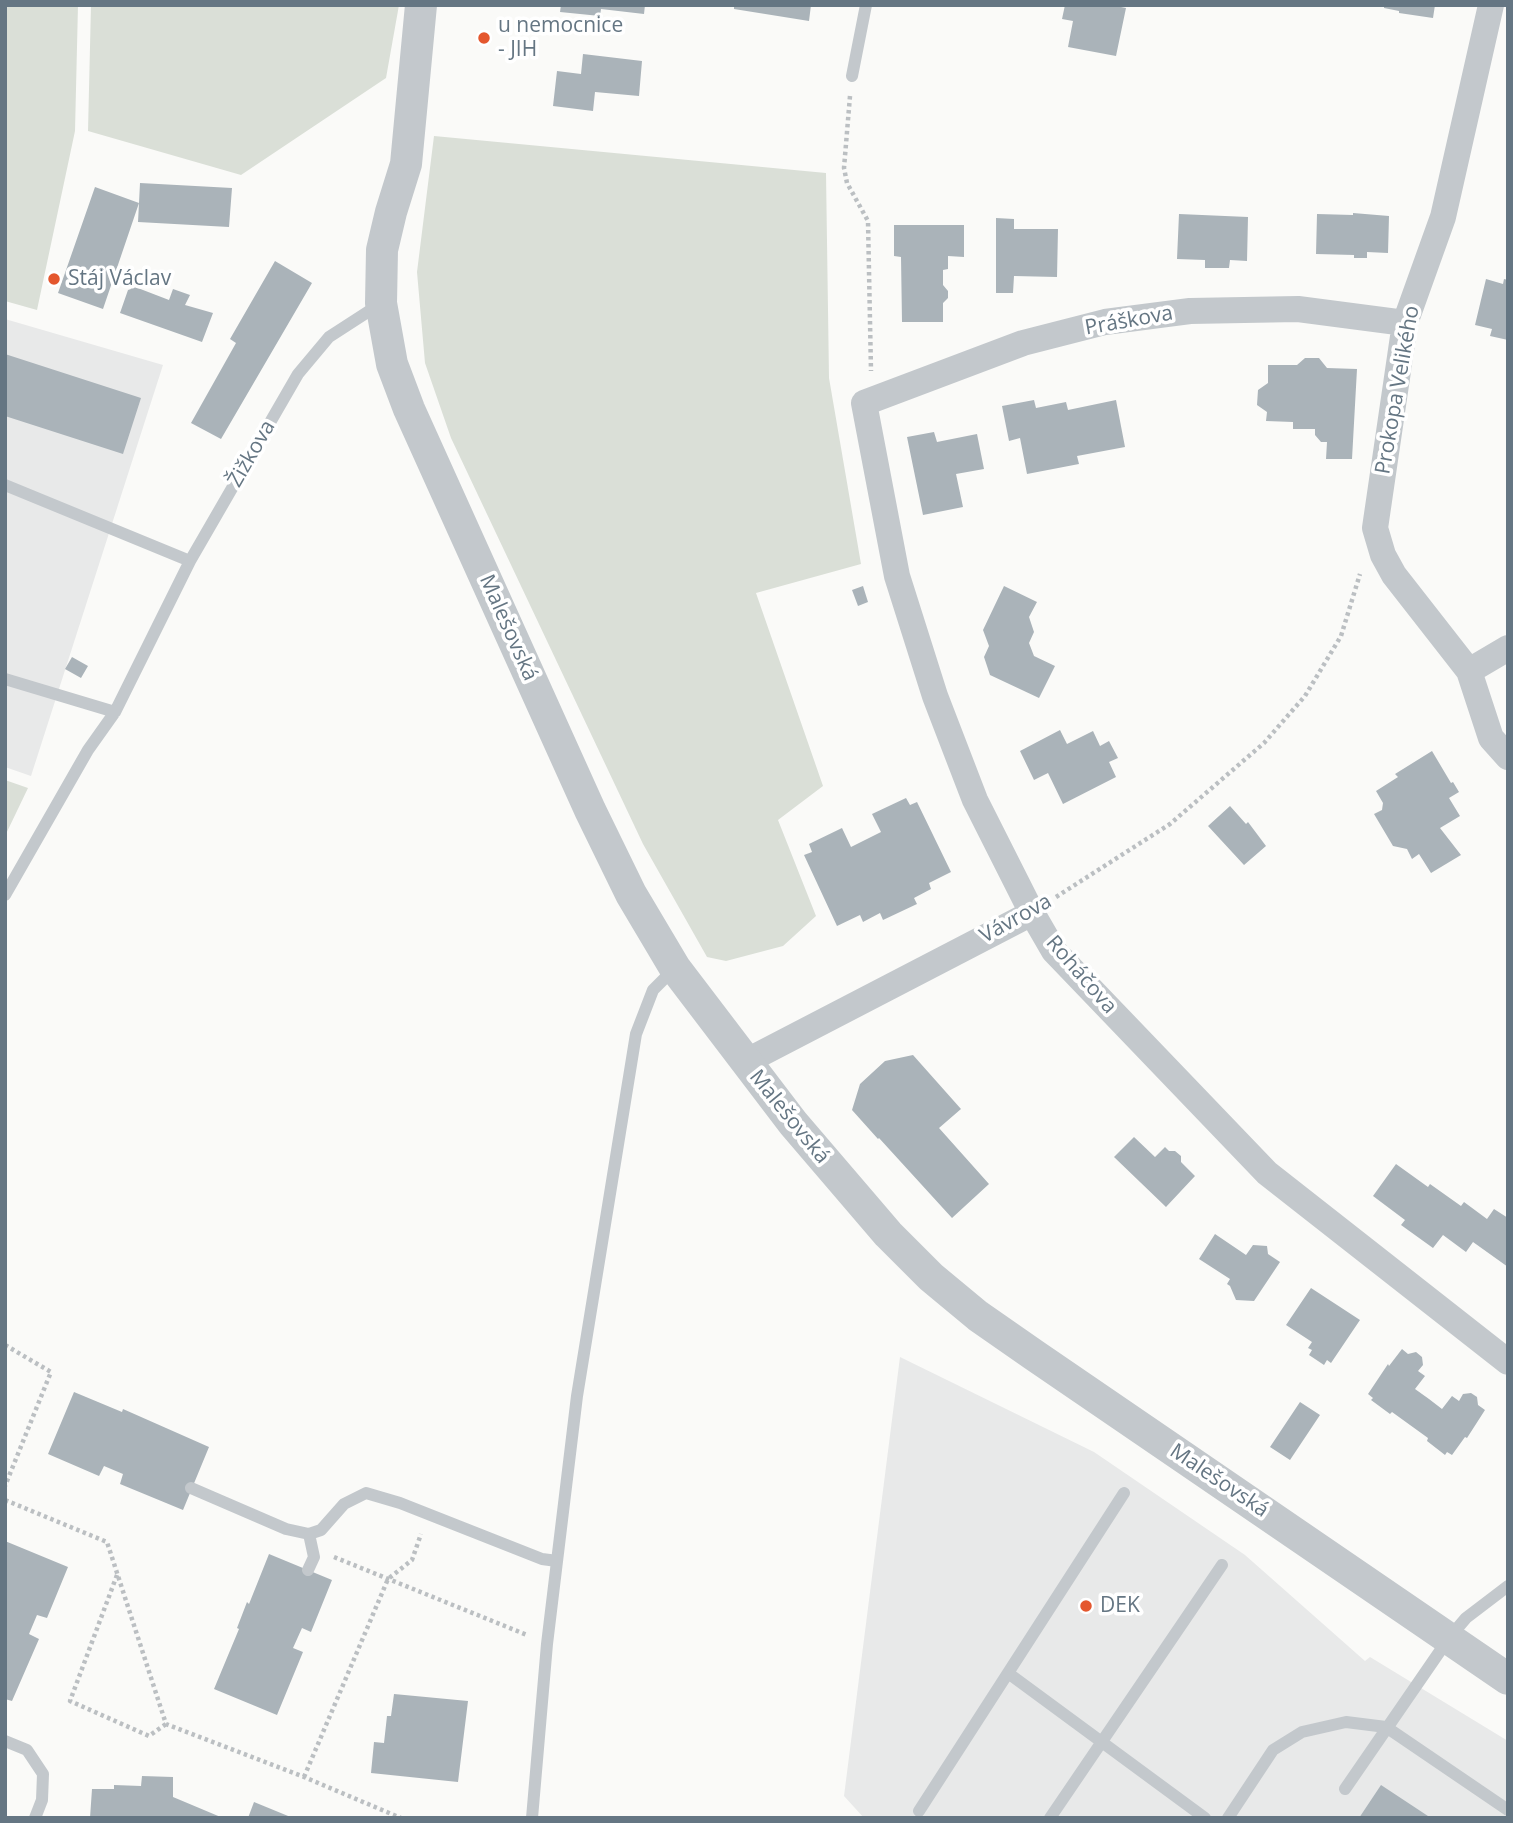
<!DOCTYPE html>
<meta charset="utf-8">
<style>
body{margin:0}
#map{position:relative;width:1513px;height:1823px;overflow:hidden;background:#fafaf8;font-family:"Open Sans",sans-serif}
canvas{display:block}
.frame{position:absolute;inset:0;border:7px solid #657683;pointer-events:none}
</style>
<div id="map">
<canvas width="1513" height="1823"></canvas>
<div class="frame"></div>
</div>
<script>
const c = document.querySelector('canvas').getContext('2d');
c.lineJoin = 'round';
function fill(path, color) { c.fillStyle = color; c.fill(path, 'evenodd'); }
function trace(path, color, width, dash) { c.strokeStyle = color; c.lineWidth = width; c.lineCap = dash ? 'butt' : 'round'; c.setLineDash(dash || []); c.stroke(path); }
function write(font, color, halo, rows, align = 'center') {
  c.font = font + ' "Open Sans",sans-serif'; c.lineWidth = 7; c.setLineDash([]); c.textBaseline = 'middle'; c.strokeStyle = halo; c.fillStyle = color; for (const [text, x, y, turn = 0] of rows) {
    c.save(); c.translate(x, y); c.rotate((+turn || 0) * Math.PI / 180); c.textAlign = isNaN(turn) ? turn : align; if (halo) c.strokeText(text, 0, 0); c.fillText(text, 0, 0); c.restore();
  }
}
const built = new Path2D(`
 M5,319L163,365L31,776L5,767Z
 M900,1357L1094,1452L1245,1555L1365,1661L1370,1657L1508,1741V1818H864L844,1796Z`);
const green = new Path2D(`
 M5,5H78L75,131L37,310L5,301Z
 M91,5H399L386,78L241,175L88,131Z
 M434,136L826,173L829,378L861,564L756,593L823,786L778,820L816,916L783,946L726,961L707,957L643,844L451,438L425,363L417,272Z
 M5,780L28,788L5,836Z`);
const building = new Path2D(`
 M561,5H645L644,14L601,9L600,16L560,12Z
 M734,5H811L809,21L734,9Z
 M1065,5H1111L1126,8L1116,56L1068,47L1073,21L1062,19Z
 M1384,5H1435L1433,18L1399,13V11L1384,8Z
 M583,54L642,61L639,96L595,92L593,111L553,106L557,71L581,74Z
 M140,183L232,188L229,227L138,222L139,203L103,309L58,293L95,187L139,203Z
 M1353,213L1389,216L1388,253L1367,252V258H1354V255L1316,254L1317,214L1353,215Z
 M1179,214L1248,217L1247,261L1230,260L1229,268H1205V260L1177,259Z
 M996,218L1014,219V229H1058L1057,277L1014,276L1013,293H996Z
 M894,225H964V257L948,256V269L943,270V285L948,291V298L943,303V322H902L901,257L894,256Z
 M275,261L312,283L221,439L191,423L236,343L230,339Z
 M1486,279L1503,284L1504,279L1508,280V340L1490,336L1492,329L1475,325Z
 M130,285L169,300L173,289L190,295L185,305L213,313L202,342L120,313L128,290L131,289Z
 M5,354L141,398L123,454L5,416Z
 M1305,358H1319L1327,368L1357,369L1352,459H1326L1327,442H1321L1315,435V429H1293V422L1266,421L1267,412L1257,405L1258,390L1268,383V365H1297Z
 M1034,400L1036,408L1066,402L1068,410L1116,400L1125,447L1077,456L1079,464L1027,474L1020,438L1009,441L1002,406Z
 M934,432L937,442L977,434L984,469L956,474L963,507L923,515L907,437Z
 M863,586L868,602L858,606L852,590Z
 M1004,586L1037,602L1029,617L1034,632L1029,643L1034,656L1055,666L1039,698L990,675L984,657L989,646L983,630Z
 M72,657L88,666L81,678L65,669Z
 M1060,730L1067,744L1093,731L1100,746L1109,741L1118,758L1109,762L1116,777L1063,804L1048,773L1034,780L1020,751Z
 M1432,751L1451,783L1453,782L1459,792L1449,798L1460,816L1440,828L1461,855L1431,873L1419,854L1412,859L1407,849L1393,846L1374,814L1382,810L1383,803L1376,791L1398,777L1395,774Z
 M906,798L910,805L917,802L951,872L929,883L931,889L914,898L917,904L883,920L880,913L863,922L860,915L837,926L804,855L812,852L809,844L842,828L851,847L881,832L872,814Z
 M1230,806L1246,824L1248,822L1266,846L1244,865L1208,826Z
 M913,1055L961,1109L939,1128L989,1184L952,1218L879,1138L878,1139L852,1110L860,1084L885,1061Z
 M1134,1137L1155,1157L1165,1147L1169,1151H1175L1181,1156V1162L1195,1176L1166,1207L1114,1157Z
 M1396,1164L1428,1187L1430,1184L1461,1206L1464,1202L1487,1219L1494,1209L1508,1218V1267L1473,1242L1466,1252L1443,1235L1433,1248L1401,1225L1405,1220L1373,1196Z
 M1215,1234L1246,1255L1253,1245L1267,1246L1268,1254L1280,1262L1254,1301L1236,1300L1230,1286L1227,1284L1230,1279L1199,1259Z
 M1311,1288L1360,1320L1331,1363L1327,1360L1324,1365L1309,1355L1312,1350L1308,1348L1312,1342L1286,1325Z
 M1402,1349L1408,1354L1416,1352L1422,1357L1423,1365L1418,1371L1425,1376L1415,1389L1429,1399L1442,1409L1452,1396L1459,1401L1463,1394L1471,1393L1477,1397L1478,1405L1485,1410L1467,1438L1465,1437L1452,1455L1447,1452L1445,1455L1427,1441L1428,1438L1392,1412L1390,1414L1371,1400L1373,1398L1368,1394L1388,1364L1389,1366Z
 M74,1392L122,1412L123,1409L209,1447L183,1510L120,1484L123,1474L104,1466L99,1476L48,1454Z
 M1300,1402L1320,1415L1290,1460L1270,1447Z
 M5,1541L68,1567L47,1618L37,1615L29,1634L39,1639L12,1701L5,1699Z
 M269,1554L332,1580L311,1632L302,1628L293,1648L303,1652L277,1715L214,1689L239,1629L237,1628L247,1602L249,1604Z
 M394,1694L468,1701L458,1782L371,1773L374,1742L384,1743L387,1716H391Z
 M142,1776L173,1777V1797L223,1818H90L92,1789H114V1785L141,1786Z
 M1381,1785L1431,1818H1359Z
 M254,1802L293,1818H248Z`);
const path = new Path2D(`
 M850,96L844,168L847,183L868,221L871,371
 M1056,897L1170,824L1264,743L1305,696L1341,636L1360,574
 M5,1345L51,1372L5,1486
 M5,1500L107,1542L166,1724L304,1777L401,1818
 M334,1557L527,1635
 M117,1575L70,1701L149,1736L166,1724
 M304,1777L388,1579L412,1560L421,1534`);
const service = new Path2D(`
 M852,76L866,5
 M5,485L190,561
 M5,679L115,712
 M5,895L88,750L115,712L190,561L298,374L329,337L380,304
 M191,1488L286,1529L309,1534L321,1530L344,1504L366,1493L400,1503L542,1559L557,1561
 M308,1570L314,1557L309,1534
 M1008,1673L1205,1818
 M5,1741L27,1750L43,1774L42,1800L35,1818
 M1345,1789L1449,1638L1466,1618L1508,1586
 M919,1811L1124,1493
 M532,1818L547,1644L577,1396L636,1034L653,990L674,969
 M1050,1818L1222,1565
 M1228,1818L1273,1750L1302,1732L1346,1722L1386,1727L1508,1810`);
const minor = new Path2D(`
 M1491,5L1443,217L1405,323L1375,528L1383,555L1394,575L1469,671L1491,738L1508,757
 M1405,323L1298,309L1190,311L1105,322L1023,343L864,403L897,576L935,696L975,800L1032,913L1054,951L1267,1173L1508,1362
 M1469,671L1508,648
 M745,1062L1032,913`);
const tertiary = new Path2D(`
 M421,5L406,164L391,212L382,250L381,303L392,364L409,409L590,810L631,894L675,968L793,1123L888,1234L931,1277L978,1316L1034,1355L1508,1679`);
const markers = [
 [484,38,7,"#e4572e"],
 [54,279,7,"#e4572e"],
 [1086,1606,7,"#e4572e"]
];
const poiNames = [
 ["u nemocnice",498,26],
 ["- JIH",498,50],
 ["Stáj Václav",68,279],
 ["DEK",1100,1606]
];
const streetNames = [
 ["Práškova",1129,321,-10],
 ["Prokopa Velikého",1398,390,-80],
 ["Žižkova",252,454,-60],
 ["Malešovská",508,628,66],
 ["Vávrova",1016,919,-29],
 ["Roháčova",1081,975,49],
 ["Malešovská",789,1117,51],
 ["Malešovská",1219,1481,34]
];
fill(built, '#e8e9e9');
fill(green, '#dadfd7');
fill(building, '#aab3b9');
trace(path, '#bbbfc2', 4.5, [3.5, 3.5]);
trace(service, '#c3c8cc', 12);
trace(minor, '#c3c8cc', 26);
trace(tertiary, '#c3c8cc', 32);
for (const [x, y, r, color] of markers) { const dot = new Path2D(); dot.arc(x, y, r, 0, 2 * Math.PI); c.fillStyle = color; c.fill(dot); trace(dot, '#fff', 2.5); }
write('21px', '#657683', '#fff', poiNames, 'left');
write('21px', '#657683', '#fff', streetNames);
</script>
